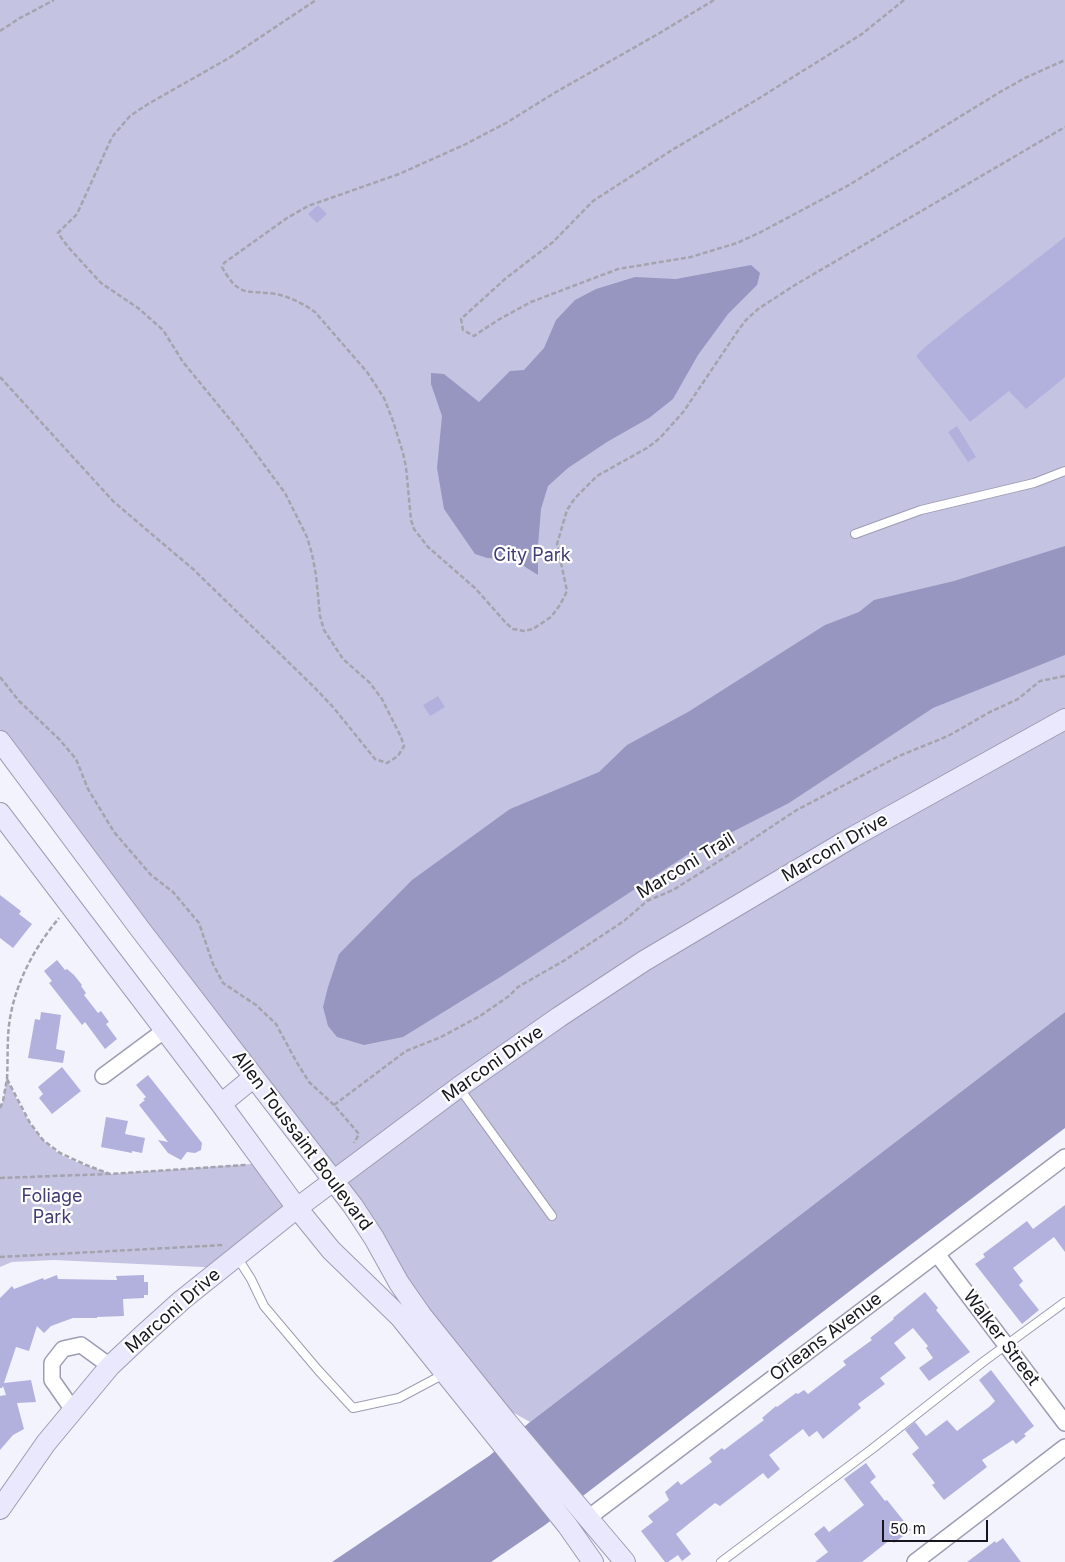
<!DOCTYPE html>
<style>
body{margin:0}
#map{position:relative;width:1065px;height:1562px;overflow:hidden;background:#f3f3fd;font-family:Inter,sans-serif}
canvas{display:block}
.scale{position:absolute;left:882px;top:1520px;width:106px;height:22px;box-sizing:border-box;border:2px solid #17161f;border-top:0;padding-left:6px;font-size:15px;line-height:18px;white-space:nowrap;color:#17161f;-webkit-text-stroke:4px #fff;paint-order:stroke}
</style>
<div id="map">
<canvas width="1065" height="1562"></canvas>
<div class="scale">50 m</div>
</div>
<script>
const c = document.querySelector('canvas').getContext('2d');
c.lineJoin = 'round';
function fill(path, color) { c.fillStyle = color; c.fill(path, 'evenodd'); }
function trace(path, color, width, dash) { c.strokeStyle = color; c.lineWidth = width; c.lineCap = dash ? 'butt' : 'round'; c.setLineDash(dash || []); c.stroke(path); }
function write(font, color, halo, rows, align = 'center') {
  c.font = font + ' Inter,sans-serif'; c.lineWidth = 4.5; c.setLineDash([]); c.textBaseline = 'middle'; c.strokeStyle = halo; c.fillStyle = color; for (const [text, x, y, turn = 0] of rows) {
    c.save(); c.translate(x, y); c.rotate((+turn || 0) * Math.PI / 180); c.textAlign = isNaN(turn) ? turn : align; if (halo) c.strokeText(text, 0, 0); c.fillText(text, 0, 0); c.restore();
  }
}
const green = new Path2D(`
 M0,0H1065V1012L530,1422L486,1397L0,741Z
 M7,1079C20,1106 33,1137 60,1154C75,1163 94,1168 110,1174L265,1163L297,1208L223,1268L54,1260L12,1262L0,1267V1108L3,1101Z`);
const water = new Path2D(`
 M751,265L760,273L757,285L728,314L698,355L673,399L649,418L607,442L568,468L548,486L541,509L538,546V575L514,560L487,558L475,554L444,509L437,468L442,416L431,384V373L444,374L479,402L510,371L524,370L544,348L556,320L575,300L596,289L635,277L676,279Z
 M1065,546V655L933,708L789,803L687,855L502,976L403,1037L364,1045L337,1037L328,1026L323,1007L328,987L339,954L412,880L510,809L599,772L627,745L688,712L825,625L859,612L874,600L954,581Z
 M1065,1012V1128L876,1271L545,1525L491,1562H332L489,1456L530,1422Z`);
const building = new Path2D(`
 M318,205L327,214L317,223L308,214Z
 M1065,237V377L1026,409L1009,391L970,422L916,356L924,348L967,313Z
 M957,426L976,457L968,462L948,432Z
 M438,696L445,707L430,716L423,705Z
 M0,895L21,911L19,914L32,924L13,948L0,938Z
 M57,960L65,970L67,969L74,975L82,985L81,986L86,993L84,995L98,1013L101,1011L109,1022L106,1024L117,1039L105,1049L85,1022L82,1025L49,983L52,981L44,971Z
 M41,1012L61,1015L56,1049L65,1051L63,1063L28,1058L35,1019L40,1020Z
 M62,1067L81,1091L52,1114L39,1098L43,1094L38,1087Z
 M148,1075L202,1143L201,1150L195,1153L187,1152L181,1160L168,1153L158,1140L168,1142L139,1105L145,1100L143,1099L146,1097L136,1085Z
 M106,1117L128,1121L125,1134L145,1138L142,1153L132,1151V1153L101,1147Z
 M1065,1205V1252L1054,1237L1013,1268L1023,1281L1019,1285L1039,1310L1022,1324L975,1264L985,1257L983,1254L1027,1221L1033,1229Z
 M57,1275L58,1279L117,1280L116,1276L144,1275V1282H148V1295H144V1298L123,1299L124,1316L97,1317V1318H73L51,1326L44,1333L37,1326L29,1351L16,1347L4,1383L31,1380L36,1402L17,1403L24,1429L13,1435L0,1450V1396L6,1395L3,1386L2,1388H0V1298L12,1286L14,1289L43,1278L44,1280Z
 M925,1292L938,1308L936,1310L970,1352L929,1381L919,1368L933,1358L926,1348L928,1346L913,1328L894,1343L906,1358L880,1378L885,1384L858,1404L861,1408L823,1439L817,1431L809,1437L803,1429L769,1455L780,1469L768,1479L763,1473L720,1506L715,1503L676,1534L691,1554L682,1561L678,1555L668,1562H665L641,1531L653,1522L648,1516L669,1500L665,1492L678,1481L681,1485L712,1462L709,1458L722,1448L724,1450L764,1420L762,1418L776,1406L777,1407L796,1393L798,1394L804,1390L808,1394L846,1365L843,1361L872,1340L870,1338L894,1319L893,1318Z
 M991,1370L1034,1426L1024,1434L1026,1436L1016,1444L1013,1440L982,1460L987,1467L944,1500L932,1485L935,1483L912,1454L919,1448L905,1430L915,1422L926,1436L947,1420L957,1431L989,1407L995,1401L979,1380Z
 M866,1463L876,1477L870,1482L885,1501L887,1500L911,1530L894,1543L891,1539L862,1562H815L828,1552L814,1534L824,1526L829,1532L864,1505L844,1479Z
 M1003,1538L1021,1562H967L995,1541L996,1543Z`);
const path = new Path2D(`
 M714,0L658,34L556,92L506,123L464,145L399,174L308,206L287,218L224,263L222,267C239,298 247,290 276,294C290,297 304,304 315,312L367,372L384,398L393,421L403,453L406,467L411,520L414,529L428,547L475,588L506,623L513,629L524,631L533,629L551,617L560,605L567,591L557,544L567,510L575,498L597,476L647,448L660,438L684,411L737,332L746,320L758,309L795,285L1065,127
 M904,0L862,34L753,102L672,150L593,201L553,242L505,279L461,319L463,330L474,336L498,320L531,302L618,269L691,257L737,243L761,232L849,185L1000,92L1025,78L1065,60
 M0,31L20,18L54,0
 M0,377L113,501L148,531L193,569L314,687L333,707L375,759L387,763L398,756L404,746L401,737L382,699L370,683L343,659L324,630L320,616L316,575L312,554L307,537L285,493L237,428L183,362L163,330L138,308L101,283L68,247L58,233L77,214L112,137L130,116L148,104L229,58L316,0
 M0,677L19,701L59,739L76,759L88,789L114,832L151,875L173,892L199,923L213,964L223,983L256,1005L276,1024L296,1061L309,1082L334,1105L359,1134L354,1143
 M7,1079C8,1061 7,1043 9,1025C14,985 34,948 59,918
 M334,1105L406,1051L441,1037L480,1016L509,996L518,987L565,960L624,921L647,901L673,890L735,851L795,811L899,756L948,736L990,712L1018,699L1040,681L1065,676
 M0,1108L3,1101L7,1079L30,1123L43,1140L60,1153L86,1165L110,1174L246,1165
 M0,1178L108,1174
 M0,1257L224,1245`);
const lane = new Path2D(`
 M855,534L921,510L1034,483L1065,471
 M460,1089L552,1216
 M237,1257L251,1279L264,1306L318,1370L353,1408L399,1398L444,1374
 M721,1562L872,1449L983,1362L1065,1302`);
const street = new Path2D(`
 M103,1076L165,1030
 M937,1254L1065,1423
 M73,1410L52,1380V1363L63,1349L81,1345L110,1366
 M588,1518L1065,1157
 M915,1562L1065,1447`);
const secondary = new Path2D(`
 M0,741L140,929L353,1206L374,1238L399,1283L422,1316L507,1422L625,1562
 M0,813L221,1104L297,1208L331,1250L400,1317L567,1525L593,1562
 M221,1104L254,1077
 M0,1509L46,1443L110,1366L143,1335L182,1300L297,1208L459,1087L559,1017L644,961L851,838L1065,719`);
const parkNames = [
 ["City Park",532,556],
 ["Foliage",52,1197],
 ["Park",52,1218]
];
const streetNames = [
 ["Marconi Drive",835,848,-30],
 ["Marconi Trail",686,866,-31],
 ["Marconi Drive",493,1064,-35],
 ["Allen Toussaint Boulevard",302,1141,53],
 ["Marconi Drive",173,1311,-41],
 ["Orleans Avenue",826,1337,-37],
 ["Walker Street",1001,1338,53]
];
fill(green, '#c4c4e2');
fill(water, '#9796c1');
fill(building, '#b2b1dd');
trace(lane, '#9d9cb4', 10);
trace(street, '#9d9cb4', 18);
trace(secondary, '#9d9cb4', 22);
trace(path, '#a4a4ae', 2.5, [5, 2.5]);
trace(lane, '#fff', 8);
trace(street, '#fff', 15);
trace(secondary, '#e9e8fc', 20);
write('18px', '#423c74', '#fff', parkNames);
write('18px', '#17161f', '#fff', streetNames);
</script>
